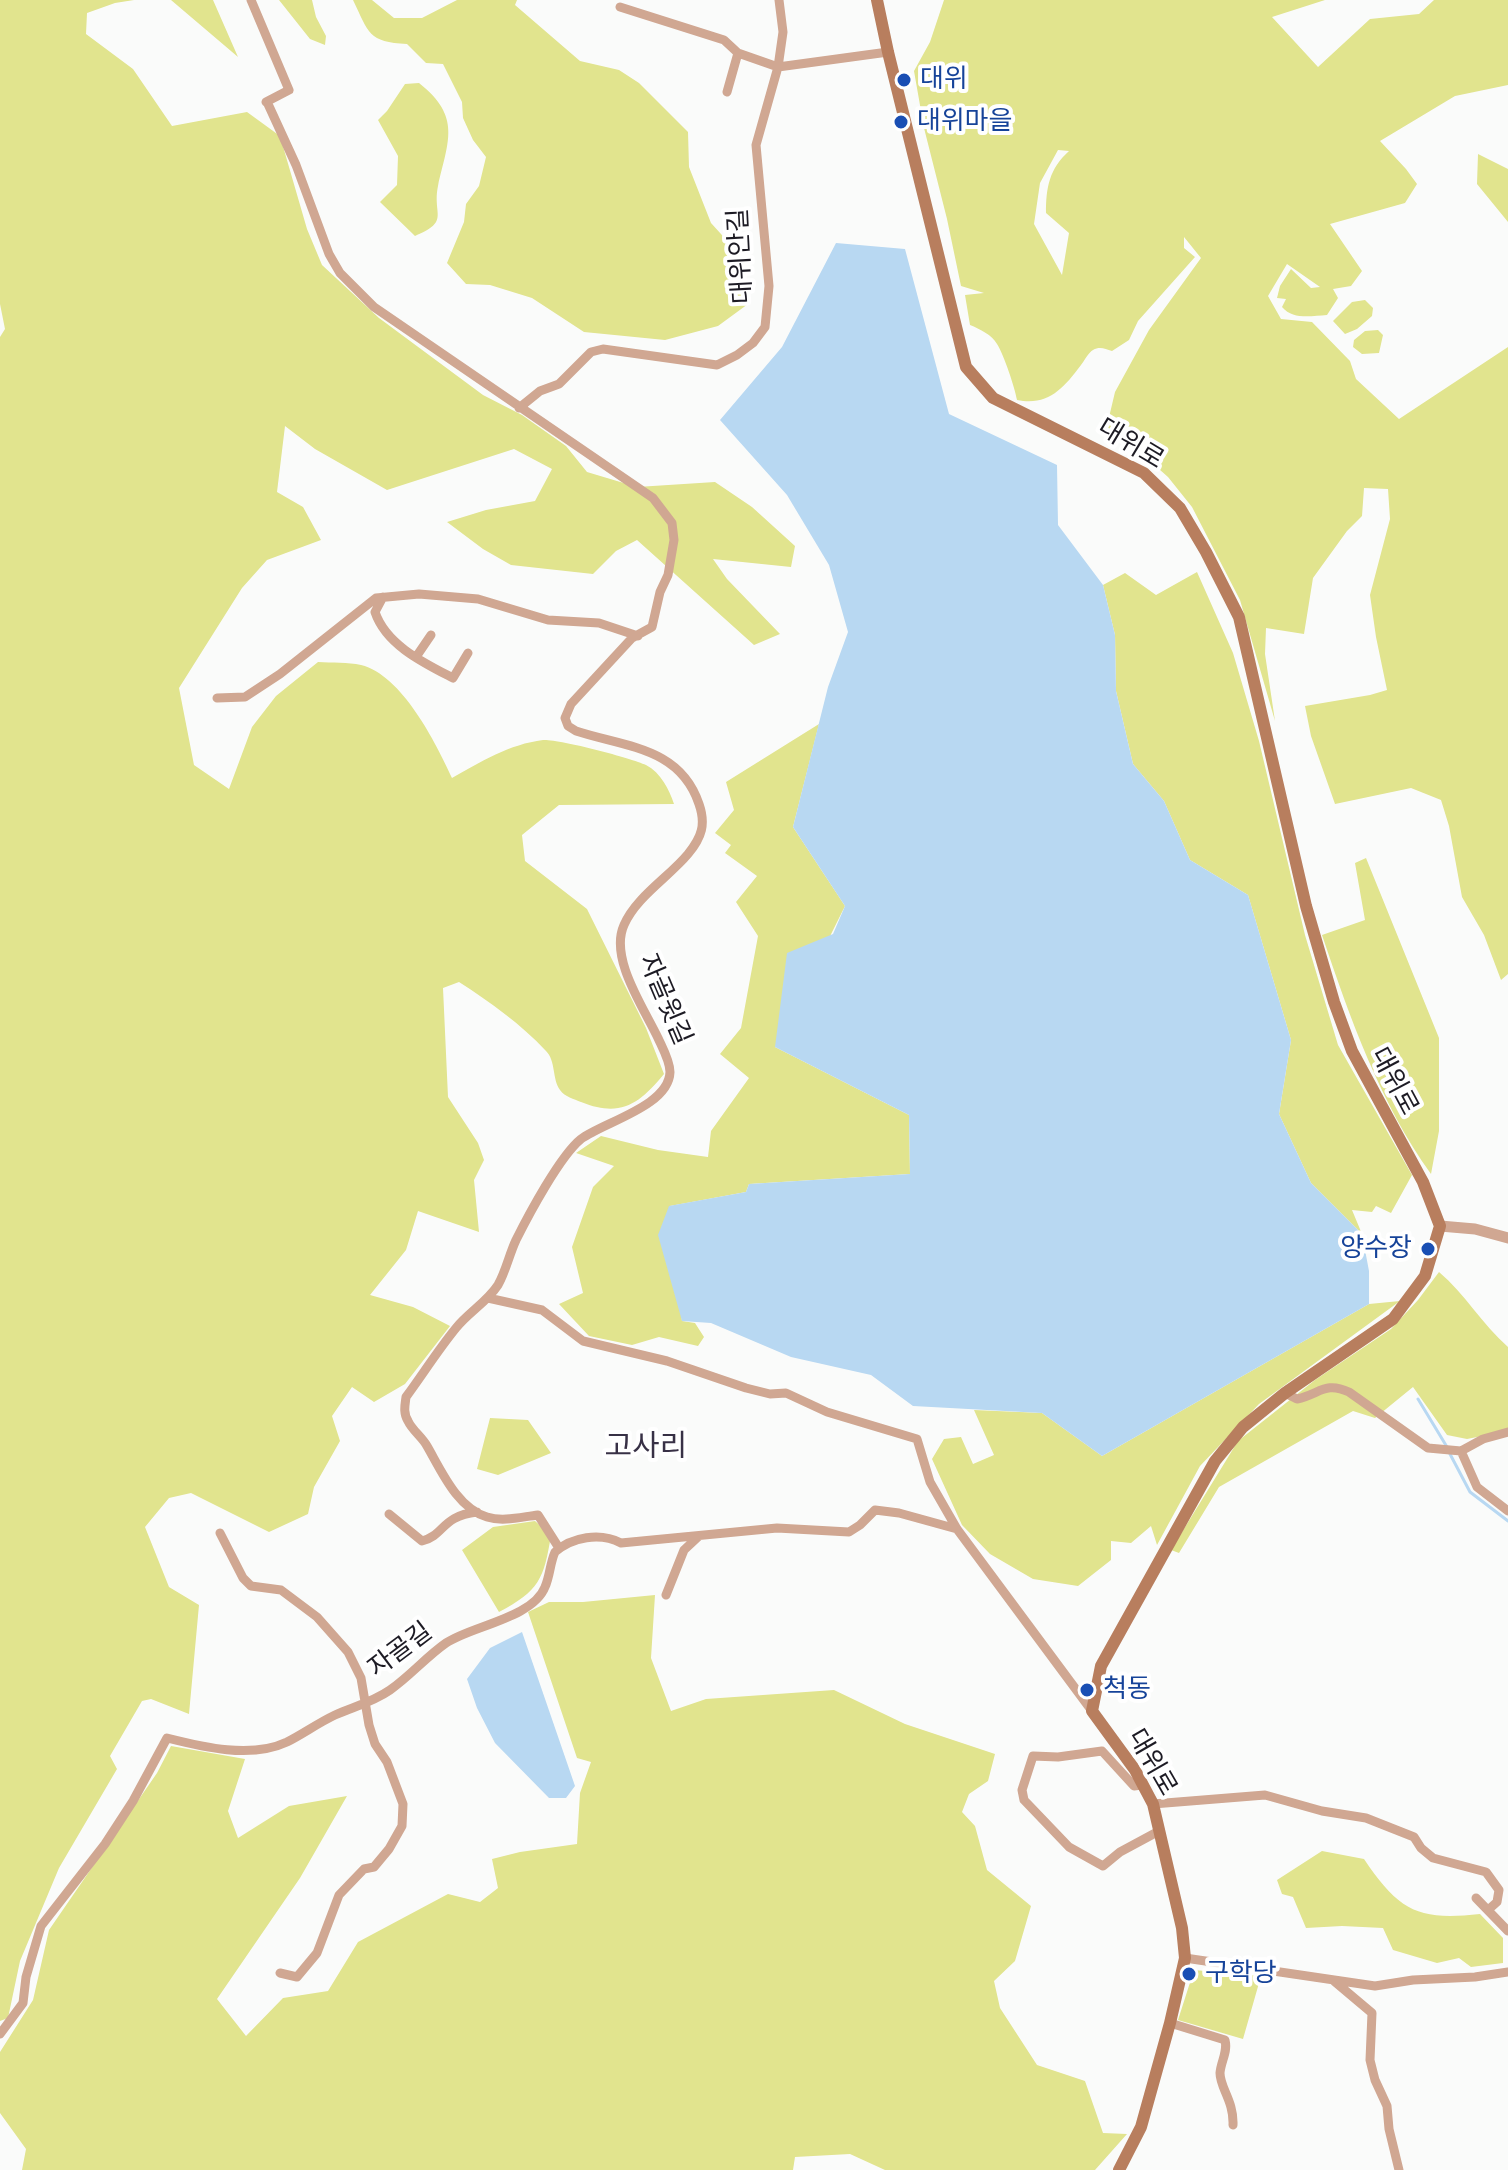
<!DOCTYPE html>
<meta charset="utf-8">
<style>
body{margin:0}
canvas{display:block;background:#fafbfa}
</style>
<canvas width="1508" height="2170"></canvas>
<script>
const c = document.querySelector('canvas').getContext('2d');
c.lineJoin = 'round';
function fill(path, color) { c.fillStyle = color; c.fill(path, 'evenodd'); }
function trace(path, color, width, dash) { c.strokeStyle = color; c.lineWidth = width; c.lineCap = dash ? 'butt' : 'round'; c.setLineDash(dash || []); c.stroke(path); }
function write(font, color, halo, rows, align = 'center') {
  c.font = font + ' "Sofia Sans Condensed","Noto Sans KR",sans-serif'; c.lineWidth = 8; c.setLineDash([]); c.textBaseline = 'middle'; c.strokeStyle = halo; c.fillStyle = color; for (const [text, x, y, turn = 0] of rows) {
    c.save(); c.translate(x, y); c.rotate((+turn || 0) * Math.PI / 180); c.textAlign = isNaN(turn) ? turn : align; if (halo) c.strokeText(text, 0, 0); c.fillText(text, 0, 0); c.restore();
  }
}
const green = new Path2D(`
 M0,0H134L115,3L87,13L86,34L133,69L172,126L247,112L280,136L307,229L322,265L379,318L483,395L522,415L566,446L587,472L637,487L715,482L752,507L795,546L791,567L713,559L727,579L780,634L754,645L637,540L616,551L593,574L511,565L483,549L447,522L486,510L535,501L552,469L514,449L387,490L315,449L285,426L277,492L303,507L321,540L267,560L242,588L179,688L194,765L229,789L252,727L276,696L318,662C332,663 348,662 361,665C402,675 436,743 452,778C480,762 510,744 543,740C559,739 631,758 646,765C661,773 669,789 674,804L559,805L522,835L525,861L587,909L646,1028L664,1074C639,1104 621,1118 581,1102C574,1099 565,1097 560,1090C552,1079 556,1061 546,1051C521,1024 490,1002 459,982L443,988L448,1097L478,1143L484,1160L474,1180L479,1232L418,1211L406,1250L370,1295L413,1307L450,1326L405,1384L374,1402L352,1387L332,1416L340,1441L314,1487L308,1514L269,1532L191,1493L169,1498L145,1527L169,1587L199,1605L189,1714L151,1699L142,1701L110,1756L117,1769L59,1868L20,1961L8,2018L0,2021V337L5,329L0,304Z
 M171,0H213L238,57Z
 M279,0H312L316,17L326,36L325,45L310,39Z
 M353,0H372L394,18H422L457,0H517L515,5L580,61L619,70L639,83L688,132L689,167L711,223L731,245L747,283L748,304L718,326L665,340L584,332L532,298L490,285L466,284L447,263L464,222L466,204L479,186L486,157L473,140L463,118L462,102L443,64L426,63L407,44C368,42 369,33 353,0Z
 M944,0H1325L1272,17L1318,67L1370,19L1419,14L1434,0H1508V85L1455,96L1380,141L1406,169L1417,184L1405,203L1330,224L1362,271L1351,286L1333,289L1338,298L1327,315C1311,316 1293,320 1282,307L1286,299L1277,298L1280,286L1291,269L1311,288L1320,287L1287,264L1268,296L1281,319L1312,322L1350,361L1356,379L1399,419L1508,347V974L1501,980L1484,935L1462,897L1449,826L1441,800L1411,788L1335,804L1311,736L1305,706L1370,695L1387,690L1376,637L1370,595L1390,519L1388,489L1364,488L1362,516L1347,531L1313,578L1304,634L1266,628L1265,654L1275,721L1240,600L1192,507L1168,477L1142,454L1106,430L1115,392L1149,330L1201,258L1184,237V248L1195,257L1138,321L1129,340L1112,351C1105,349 1100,346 1093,350C1088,353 1085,360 1081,365C1063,389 1048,406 1017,400C1015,388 1004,355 997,344C992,335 980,329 970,325L965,295L984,293L961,286L947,219L924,128L914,71L930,42ZM1058,150L1069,151C1049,169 1046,188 1046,213L1069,233L1062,275L1034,224L1040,183Z
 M419,83C462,117 448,141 438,186C432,215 451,221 415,236L380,202L397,185L398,156L378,120L387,111L405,84Z
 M1478,154L1508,169V222L1477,184Z
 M1365,300L1373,308L1372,316L1357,329L1345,334L1333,321L1352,302Z
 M1378,330L1383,335L1379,353L1362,354L1353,347L1354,340L1365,331Z
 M1197,572L1233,653L1259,741L1305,935L1338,1045L1412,1175L1391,1213L1376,1206L1372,1212L1352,1210L1362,1234L1311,1183L1279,1114L1291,1040L1248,895L1190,860L1164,801L1133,764L1116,691L1115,635L1103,585L1125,573L1156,595Z
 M819,724L793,827L845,906L775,1047L909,1115L910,1174L749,1184L746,1192L670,1206L682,1321L695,1323L704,1337L698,1346L659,1337L632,1345L589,1336L559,1304L583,1293L572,1247L593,1187L614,1166L576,1153L601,1136L658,1150L708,1157L711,1131L749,1078L720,1054L741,1028L758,936L736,902L757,876L725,853L731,845L715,833L734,810L726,782Z
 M1366,858L1439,1038V1131L1431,1174C1380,1103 1350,1018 1322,935L1365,920L1355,863Z
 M1439,1272C1465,1294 1482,1324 1508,1347V1431L1467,1439L1447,1435L1413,1387L1375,1418L1353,1411L1219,1487L1179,1553L1171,1550L1238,1441L1315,1380L1391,1329L1418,1300Z
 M1400,1301L1259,1404L1200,1466L1157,1545L1151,1526L1131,1543L1111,1541V1560L1078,1586L1033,1579L990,1554L962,1525L932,1459L944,1439L961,1437L973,1464L994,1455L974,1410L1042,1413L1102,1456L1369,1304Z
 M490,1418L528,1420L551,1453L498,1475L477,1469Z
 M535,1521L551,1535C544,1579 539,1591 499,1612L462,1550L493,1527Z
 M655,1595L651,1658L671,1711L706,1699L834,1690L905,1724L995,1754L988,1781L969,1794L962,1812L975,1826L987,1870L1031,1906L1015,1961L994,1981L1000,2008L1037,2065L1085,2081L1103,2133L1127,2134L1095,2170H885L850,2154L795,2157L793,2170H22L26,2149L0,2113V2052L33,2000L49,1930L157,1773L171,1746L245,1759L228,1811L238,1838L289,1806L347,1796L300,1878L217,1999L246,2036L283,1998L328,1991L358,1942L448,1894L480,1902L498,1888L492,1859L520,1852L577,1844L580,1793L591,1762L577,1758L528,1612L549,1602H583Z
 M1322,1851L1364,1859C1399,1911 1418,1921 1480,1914L1503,1938V1963L1471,1967L1459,1958L1437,1963L1393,1950L1383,1928L1342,1926L1306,1928L1293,1897L1282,1894L1277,1880Z
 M1194,1970L1261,1976L1243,2039L1178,2020Z`);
const water = new Path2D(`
 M836,243L905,249L949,414L1057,465L1058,525L1103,585L1115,635L1116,691L1133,764L1164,801L1190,860L1248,895L1291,1040L1279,1114L1311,1183L1362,1234L1369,1271V1304L1102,1456L1042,1413L913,1406L871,1375L791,1357L711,1323L682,1321L658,1235L669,1206L746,1192L749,1184L910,1174L909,1115L775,1047L787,953L833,934L845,906L793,827L828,687L848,632L829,565L787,495L720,420L782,347Z
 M522,1632L575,1786L566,1798H549L495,1743L477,1708L467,1679L490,1648Z`);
const stream = new Path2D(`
 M1418,1399L1447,1447
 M1450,1454L1470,1492L1508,1521`);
const minor = new Path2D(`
 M251,0L289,90L266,102
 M620,7L724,40L738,53L778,67L888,52
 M727,92L738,53
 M268,104L296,165L329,254L340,273L374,307L653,498L672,523L674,540L668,575L660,592L652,627L632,638L571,704L565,718L568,726L576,731C625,747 680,747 699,804C706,824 702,837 688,854C669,877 636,897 624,925C609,958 644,1008 658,1038C662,1047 670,1061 670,1072C669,1106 604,1122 581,1139C560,1156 529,1214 516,1240C509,1255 506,1271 498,1285C487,1302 469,1312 456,1328C438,1350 423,1374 406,1397C405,1405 403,1413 408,1421C412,1430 422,1437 427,1446C441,1470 457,1508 487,1517C503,1522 521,1517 538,1515L559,1548
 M519,408L540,391L559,384L591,352L603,349L717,365L737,355L753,343L765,327L769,286L756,145L778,67L783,32L779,0
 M383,597L375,612C386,645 424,663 453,678L468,653
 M416,657L431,635
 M217,698L245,697L280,674L376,598L419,594L478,599L548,620L599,623L638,636
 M488,1298L542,1310L583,1341L667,1361L746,1388L770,1394L786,1393L827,1412L917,1439L930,1482L957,1529L1092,1711
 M1285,1393L1297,1399C1320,1394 1325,1381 1349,1392L1428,1448L1461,1451L1483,1439L1508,1432
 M1461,1451L1477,1487L1508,1511
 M389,1514L422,1541C445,1535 441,1516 477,1512
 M220,1533L243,1578L251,1586L281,1590L317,1617L348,1652L361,1678L369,1725L375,1744L387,1762L403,1804L402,1826L389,1849L374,1867L364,1869L339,1895L317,1953L297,1977L280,1973
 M666,1595L684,1550L699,1536
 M1142,1785L1134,1786L1102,1751L1058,1757L1033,1756L1022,1790L1024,1800L1069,1847L1103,1866L1120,1852L1159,1831
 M1153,1804L1265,1795L1322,1811L1366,1818L1414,1837L1421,1848L1433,1858L1486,1872L1499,1890L1497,1902L1488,1910
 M1476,1898L1508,1931
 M1185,1958L1375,1986L1413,1980L1475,1977L1508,1972
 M1334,1981L1372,2013L1370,2060L1375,2080L1387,2106L1389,2129L1399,2170
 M1170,2023L1225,2040C1228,2052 1221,2061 1220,2073C1220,2088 1234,2101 1233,2125
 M0,2034L23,2003L26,1977L41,1926L105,1844L133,1801L167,1738C203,1747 251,1759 287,1742C303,1734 318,1723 335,1715C353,1707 373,1702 390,1690C410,1676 426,1657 446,1643C471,1626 533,1618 545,1587C550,1576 550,1563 555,1552C572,1537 600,1532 621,1543L777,1528L849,1532L860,1525L875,1510L899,1513L957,1529`);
const tertiary = new Path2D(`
 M1440,1226L1475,1229L1508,1238`);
const secondary = new Path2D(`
 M877,0L888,52L966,367L993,398L1144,473L1180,508L1206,552L1239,617L1306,906L1334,1002L1352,1051L1423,1182L1440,1226L1425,1276L1393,1319L1285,1393L1243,1427L1215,1461L1101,1666L1092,1711L1135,1770L1153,1804L1182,1928L1185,1958L1170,2023L1141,2127L1119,2170`);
const markers = [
 [904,80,8,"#1a4fb4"],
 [901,122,8,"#1a4fb4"],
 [1428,1249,8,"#1a4fb4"],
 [1087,1690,8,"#1a4fb4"],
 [1189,1974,8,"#1a4fb4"]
];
const transitNames = [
 ["대위",920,80],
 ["대위마을",917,122],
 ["양수장",1412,1249,"right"],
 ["척동",1103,1690],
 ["구학당",1205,1974]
];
const streetNames = [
 ["대위안길",742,256,-93],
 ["대위로",1130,445,31],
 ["자골윗길",664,1000,67],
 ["대위로",1393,1082,62],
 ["자골길",401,1651,-37],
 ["대위로",1151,1763,60]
];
const quarterNames = [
 ["고사리",646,1448]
];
fill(green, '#e1e48e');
fill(water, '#b8d8f2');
trace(stream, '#b8d8f2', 3);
trace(minor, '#d0a792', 9);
trace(tertiary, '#d0a792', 11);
trace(secondary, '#b87e5e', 12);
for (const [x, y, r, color] of markers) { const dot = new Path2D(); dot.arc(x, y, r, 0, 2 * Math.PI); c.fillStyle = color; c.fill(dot); trace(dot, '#fff', 3); }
write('26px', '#164399', '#fff', transitNames, 'left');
write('26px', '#1d1b24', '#fff', streetNames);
write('30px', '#383146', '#fff', quarterNames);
</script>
